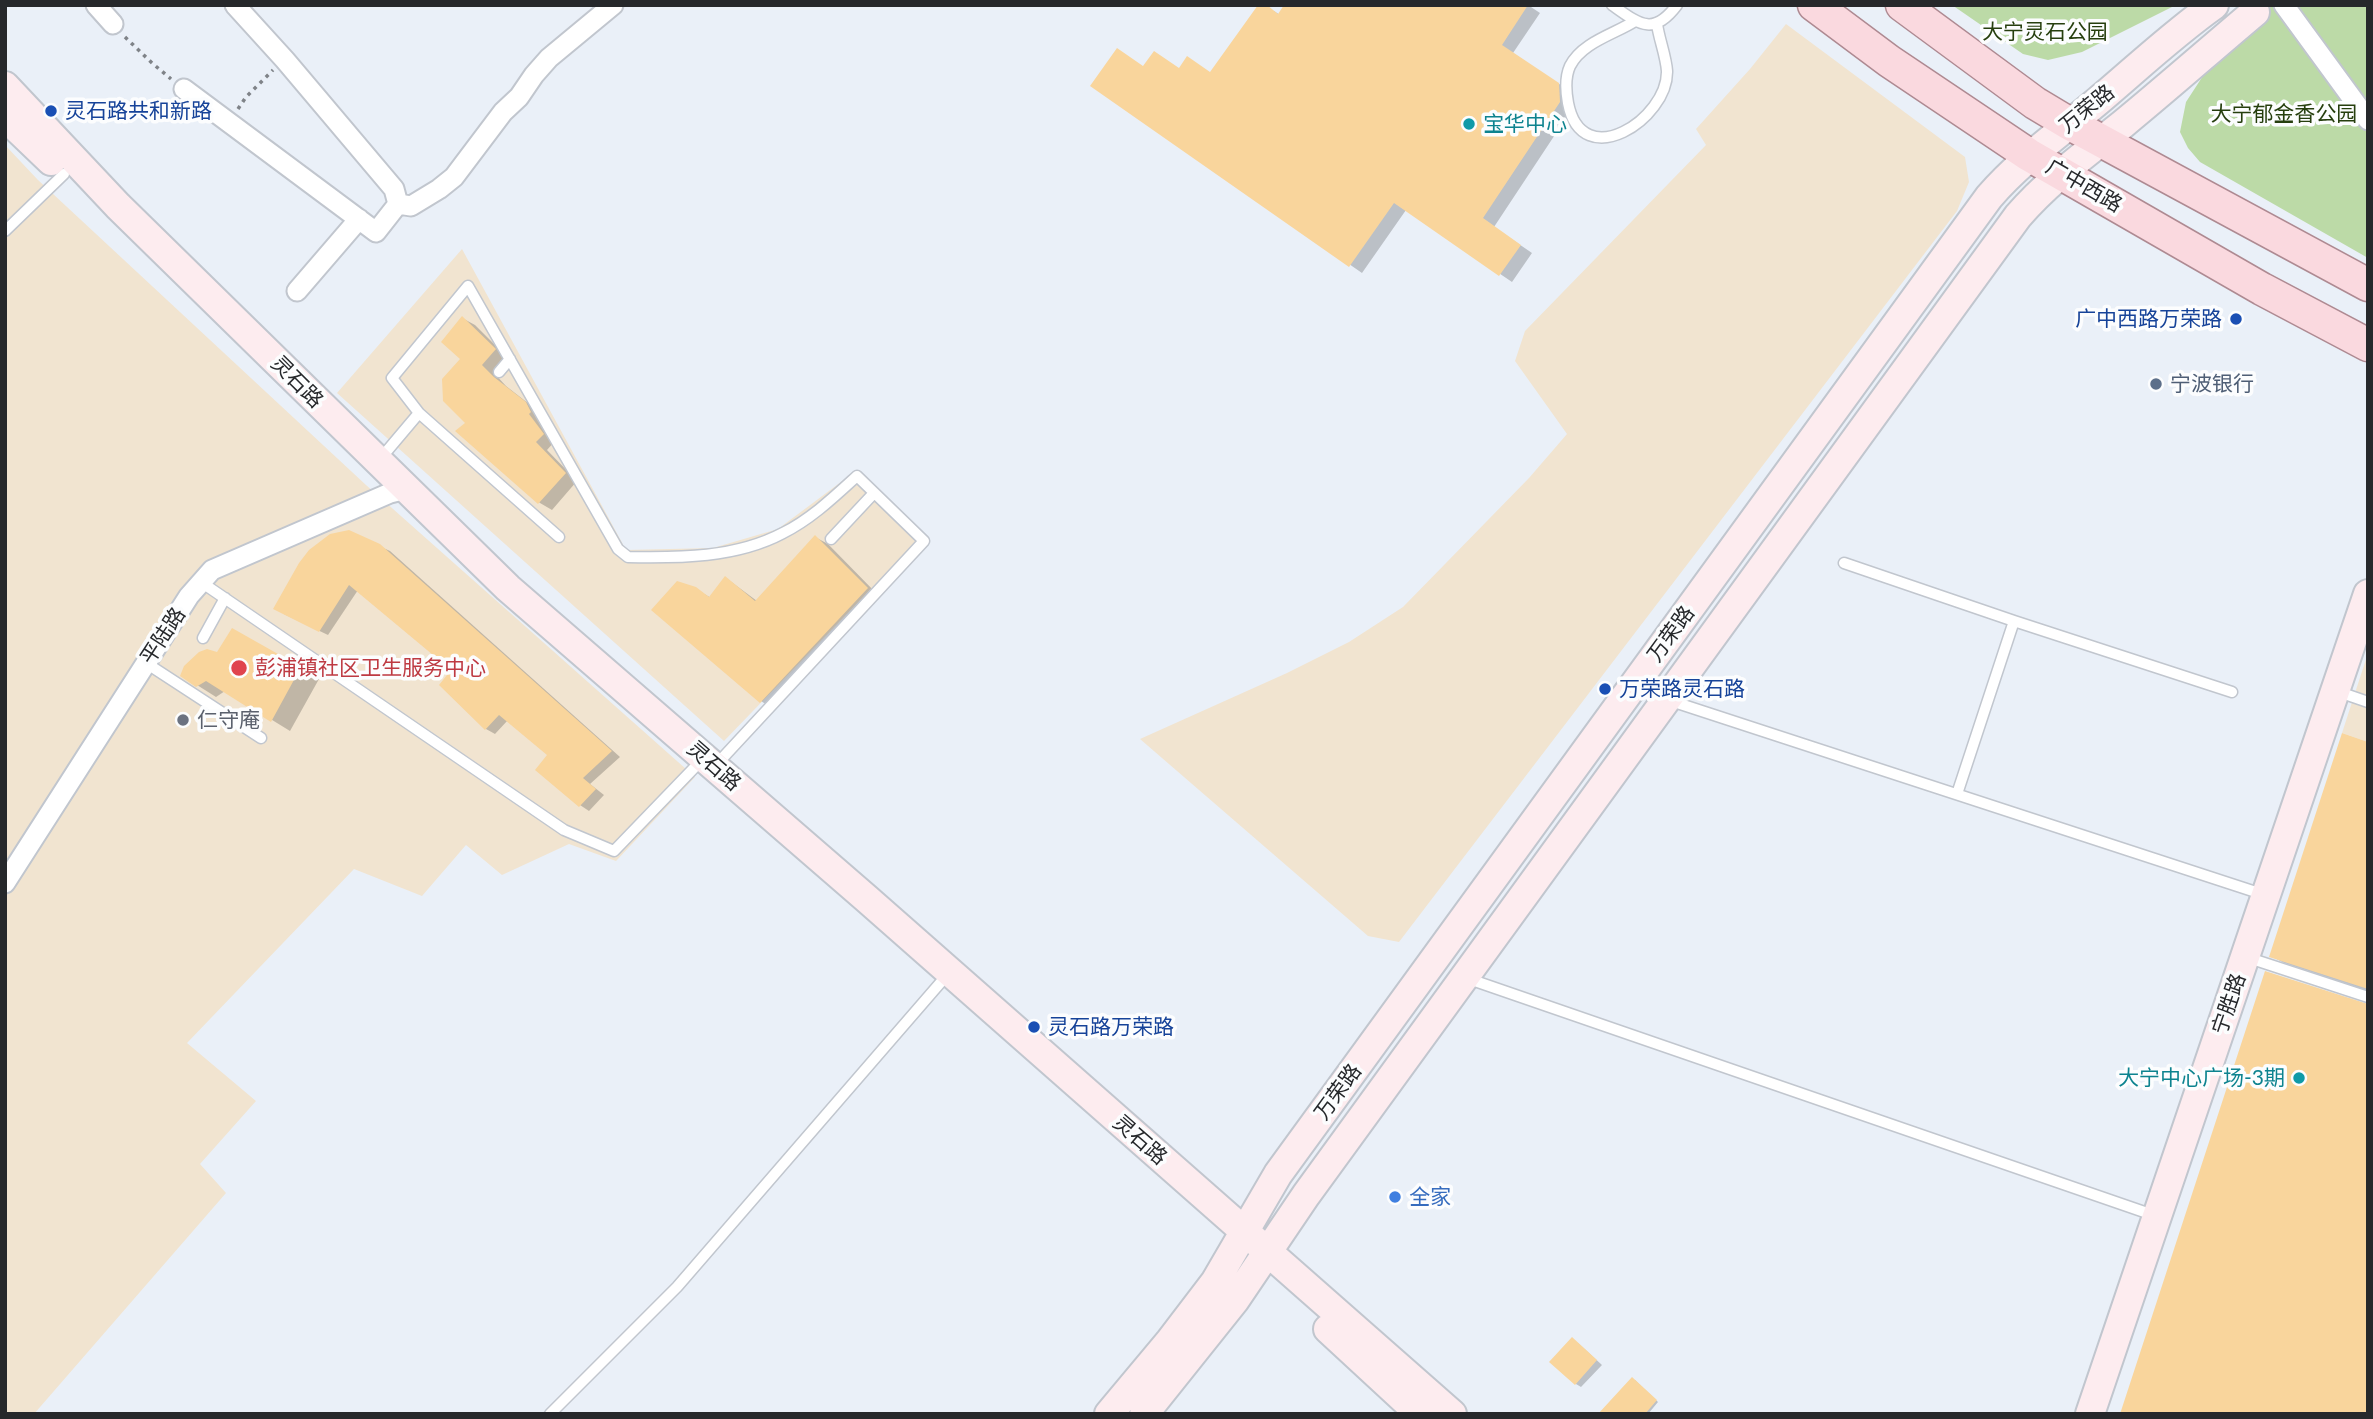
<!DOCTYPE html>
<meta charset="utf-8">
<style>
body{margin:0}
#map{position:relative;width:2373px;height:1419px;overflow:hidden;background:#eaf0f8;font-family:Lato,sans-serif}
canvas{display:block}
.frame{position:absolute;inset:0;border:7px solid #26282b;pointer-events:none}
</style>
<div id="map">
<canvas width="2373" height="1419"></canvas>
<div class="frame"></div>
</div>
<script>
const c = document.querySelector('canvas').getContext('2d');
c.lineJoin = 'round';
function fill(path, color) { c.fillStyle = color; c.fill(path, 'evenodd'); }
function trace(path, color, width, dash) { c.strokeStyle = color; c.lineWidth = width; c.lineCap = dash ? 'butt' : 'round'; c.setLineDash(dash || []); c.stroke(path); }
function write(font, color, halo, rows, align = 'center') {
  c.font = font + ' Lato,"Noto Sans SC",sans-serif'; c.lineWidth = 7; c.setLineDash([]); c.textBaseline = 'middle'; c.strokeStyle = halo; c.fillStyle = color; for (const [text, x, y, turn = 0] of rows) {
    c.save(); c.translate(x, y); c.rotate((+turn || 0) * Math.PI / 180); c.textAlign = isNaN(turn) ? turn : align; if (halo) c.strokeText(text, 0, 0); c.fillText(text, 0, 0); c.restore();
  }
}
const commercial = new Path2D(`
 M1786,24L1965,157L1969,182L1957,211L1399,942L1368,936L1140,739L1287,673L1349,642L1403,607L1529,478L1567,434L1515,361L1525,331L1706,145L1696,129L1750,69Z
 M5,145L38,180L366,485L695,777L616,861L569,844L502,875L466,845L422,896L354,869L187,1043L256,1101L200,1164L226,1193L34,1414H5Z
 M462,249L626,550L713,548L778,529L857,470L924,534L724,741L337,393Z
 M2368,653V742L2342,733Z`);
const green = new Path2D(`
 M1952,5H2176L2082,52L2048,60L2023,54Z
 M2249,5H2368V258L2200,162L2188,148L2180,132L2186,102Z`);
const shadow = new Path2D(`
 M1286,5H1528L1540,13L1513,53L1571,92L1572,109L1494,227L1532,253L1512,282L1406,210L1362,273L1092,86L1145,68L1211,73L1274,11L1280,15Z
 M462,318L475,325L507,357L494,373L506,386L538,411L555,441L547,450L577,481L552,510L540,503L458,431L467,423L462,359Z
 M815,537L828,544L879,596L773,709L761,701L696,589L711,598L726,578L757,601Z
 M379,546L390,551L620,757L590,784L604,795L589,811L580,805L549,755L508,720L495,734L486,729L453,670L358,590L328,635L284,614Z
 M233,630L319,679L290,731L225,691L216,697L197,685Z
 M2368,744V991L2284,963L2271,956Z
 M1578,1343L1602,1365L1581,1387L1576,1384Z
 M1635,1380L1658,1402L1648,1414H1601Z`);
const building = new Path2D(`
 M1258,5H1267L1278,14L1284,5H1528L1502,45L1559,83L1560,102L1483,218L1521,245L1499,276L1394,203L1349,267L1090,86L1117,48L1143,66L1154,51L1179,68L1187,56L1210,72Z
 M462,316L496,349L482,365L494,377L526,402L531,412L529,414L544,434L536,442L566,473L538,504L455,431L465,423L443,401L442,379L460,359L441,342Z
 M349,530L380,544L612,751L583,778L596,789L579,807L535,770L547,755L499,715L485,730L439,685L451,670L349,585L319,632L273,609L299,563L309,550L330,534Z
 M815,535L868,588L760,703L651,610L677,581L696,587L709,597L725,576L755,601Z
 M232,628L301,667L271,722L206,681L196,687L180,676L184,666L199,652L207,649L217,652Z
 M2342,733L2368,742V989L2269,957Z
 M2265,971L2368,1004V1414H2120Z
 M1572,1337L1597,1360L1575,1385L1549,1362Z
 M1632,1377L1657,1400L1645,1414H1598Z`);
const path = new Path2D(`
 M125,37L152,63L171,79
 M238,109L246,97L273,70`);
const lane = new Path2D(`
 M1612,5C1639,24 1653,37 1677,5
 M1635,21C1615,34 1582,42 1570,66C1565,77 1566,92 1568,103C1582,175 1668,119 1667,71C1666,56 1659,39 1657,24
 M5,231L64,174
 M499,372L510,359
 M419,413L392,378L468,286L618,549L628,557C679,558 736,558 783,533C811,519 834,497 857,476L924,541L716,765
 M381,458L419,413L559,537
 M831,539L874,493
 M1844,563L2014,621
 M201,582L564,830L614,851L695,767
 M203,638L225,598
 M146,663L261,738
 M2339,692L2368,702
 M1671,701L2265,895
 M1957,794L2014,621L2232,692
 M2249,958L2368,997
 M1469,979L2156,1216
 M550,1414L677,1287L941,982`);
const street = new Path2D(`
 M96,5L113,24
 M2284,5L2368,120
 M184,89L376,232L398,204L394,189L285,60L235,5
 M398,204L411,206L439,189L454,177L503,112L519,97L534,75L549,58L613,5
 M297,291L359,219
 M5,883L189,596L212,570L390,493L406,489`);
const secondary = new Path2D(`
 M5,86L118,206L508,588L867,899L1452,1414
 M5,117L51,161
 M1328,1329L1420,1414
 M1109,1414L1170,1341L1215,1282L1278,1174L1989,197C2021,160 2060,133 2098,101C2136,69 2173,34 2214,5
 M1144,1414L1235,1300L1306,1195L2018,216C2049,180 2087,153 2123,124C2168,87 2211,49 2255,12
 M2090,1414L2368,594`);
const primary = new Path2D(`
 M1814,5L1889,61L2029,155L2262,289L2368,345
 M1902,5L2035,103L2070,124L2368,285`);
const markers = [
 [51,111,7,"#1a4fb4"],
 [1469,124,7,"#0f9aa8"],
 [2236,319,7,"#1a4fb4"],
 [2156,384,7,"#5c6f8a"],
 [239,668,9,"#e0444e"],
 [1605,689,7,"#1a4fb4"],
 [183,720,7,"#6b7280"],
 [1034,1027,7,"#1a4fb4"],
 [2299,1078,7,"#0f9aa8"],
 [1395,1197,7,"#3f7fe0"]
];
const parkNames = [
 ["大宁灵石公园",2045,32],
 ["大宁郁金香公园",2284,114]
];
const streetNames = [
 ["万荣路",2087,109,-39],
 ["广中西路",2084,186,30],
 ["灵石路",297,382,45],
 ["万荣路",1671,634,-54],
 ["平陆路",163,636,-57],
 ["灵石路",714,766,41],
 ["宁胜路",2229,1004,-71],
 ["万荣路",1338,1092,-54],
 ["灵石路",1140,1140,41]
];
const transitNames = [
 ["灵石路共和新路",65,111],
 ["广中西路万荣路",2222,319,"right"],
 ["万荣路灵石路",1619,689],
 ["灵石路万荣路",1048,1027]
];
const cultureNames = [
 ["宝华中心",1483,124],
 ["大宁中心广场-3期",2285,1078,"right"]
];
const serviceNames = [
 ["宁波银行",2170,384]
];
const healthNames = [
 ["彭浦镇社区卫生服务中心",255,668]
];
const worshipNames = [
 ["仁守庵",197,720]
];
const shopNames = [
 ["全家",1409,1197]
];
fill(commercial, '#f1e4d0');
fill(green, '#bcdaa7');
fill(shadow, '#0003');
fill(building, '#f9d59c');
trace(lane, '#c1c6ce', 13);
trace(street, '#c1c6ce', 23);
trace(secondary, '#c1c6ce', 32);
trace(primary, '#ae8a92', 35);
trace(path, '#7f8388', 3.5, [3.5, 5]);
trace(lane, '#fff', 10);
trace(street, '#fff', 19);
trace(secondary, '#fdecef', 28);
trace(primary, '#fad9df', 32);
for (const [x, y, r, color] of markers) { const dot = new Path2D(); dot.arc(x, y, r, 0, 2 * Math.PI); c.fillStyle = color; c.fill(dot); trace(dot, '#fcfdfe', 2.5); }
write('21px', '#263f0e', '#fcfdfe', parkNames);
write('21px', '#26282b', '#fcfdfe', streetNames);
write('21px', '#164399', '#fcfdfe', transitNames, 'left');
write('21px', '#0d838f', '#fcfdfe', cultureNames, 'left');
write('21px', '#4e5e75', '#fcfdfe', serviceNames, 'left');
write('21px', '#be3a42', '#fcfdfe', healthNames, 'left');
write('21px', '#5b616d', '#fcfdfe', worshipNames, 'left');
write('21px', '#366cbe', '#fcfdfe', shopNames, 'left');
</script>
